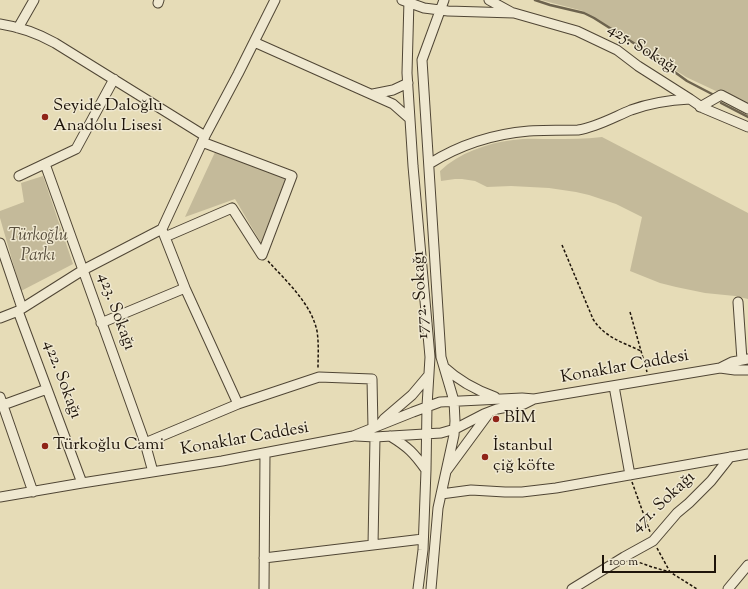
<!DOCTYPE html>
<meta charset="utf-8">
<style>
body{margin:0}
#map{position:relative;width:748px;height:589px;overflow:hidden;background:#e6dcb7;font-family:"Sorts Mill Goudy",serif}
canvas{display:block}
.scale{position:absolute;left:602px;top:555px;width:114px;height:18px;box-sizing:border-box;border:2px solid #1e140a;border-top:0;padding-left:5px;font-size:12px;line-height:14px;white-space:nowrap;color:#1e140a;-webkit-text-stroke:3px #efe8d0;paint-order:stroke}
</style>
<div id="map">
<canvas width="748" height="589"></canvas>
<div class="scale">100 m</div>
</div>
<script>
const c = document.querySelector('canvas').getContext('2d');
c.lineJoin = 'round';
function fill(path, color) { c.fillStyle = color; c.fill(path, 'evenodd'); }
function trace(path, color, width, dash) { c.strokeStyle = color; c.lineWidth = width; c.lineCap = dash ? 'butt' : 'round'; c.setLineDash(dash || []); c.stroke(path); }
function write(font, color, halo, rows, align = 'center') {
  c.font = font + ' "Sorts Mill Goudy",serif'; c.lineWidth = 3; c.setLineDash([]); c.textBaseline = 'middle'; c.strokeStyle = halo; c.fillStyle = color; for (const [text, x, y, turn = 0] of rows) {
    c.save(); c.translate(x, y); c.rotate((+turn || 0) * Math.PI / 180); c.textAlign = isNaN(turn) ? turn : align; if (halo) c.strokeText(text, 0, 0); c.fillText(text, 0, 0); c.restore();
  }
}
const green = new Path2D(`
 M541,0H748V106L686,77L583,11Z
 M602,137L748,213V299L735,296L705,293L676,287L660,283L630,271L642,217L616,204L589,195L576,192L549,188L511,186L487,187L475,181L462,179H455L441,181L440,171C459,153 487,143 513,140C526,138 540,139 553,139C569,139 585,139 602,137Z
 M216,150L287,175L261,243L235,199L185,217Z
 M43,176L73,264L21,291L0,218V211L24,202L21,183Z`);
const stream = new Path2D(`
 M535,0L550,5L584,13L594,18L643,49L687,81L712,94
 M721,103L748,117`);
const path = new Path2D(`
 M562,245L593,319C604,337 622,342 641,351
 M268,261C286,281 311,303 317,331C319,344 318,356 318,368
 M630,312L647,372
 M632,482L650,532
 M657,548L670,572
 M635,561L652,567L670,572L697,589`);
const minor = new Path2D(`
 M402,0L424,8L448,11L514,13L577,31L617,50L638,66L690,99L703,108L748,127
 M409,0L407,73L413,166L430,357L427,406L426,470L423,550L418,589
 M489,0L511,12
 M158,3L159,0
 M0,24C20,27 37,33 55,43L205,136
 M18,28L34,0
 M254,42L393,104L410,119
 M373,94L393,90L408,83
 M700,107L721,95L748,109
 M45,164L145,443L153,472
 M429,164C459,145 493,134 529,131C545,130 562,130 578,130C597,127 614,117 631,110C650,103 670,100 690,99
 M19,176L76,149L114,79
 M163,232L185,288L238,404
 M165,237L232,208L262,255L292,176L202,142
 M0,243L22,308
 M738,302L742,360
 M18,311L82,483
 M0,318L18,311L83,270L162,229L205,136L238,74L275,0
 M101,323L185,288
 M444,367C459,381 476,390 495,397
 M720,368L735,370H748
 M614,386L630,475
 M0,397L33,492
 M3,405L47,389
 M381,423L384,419L412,395L428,376
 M356,436L375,437L441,433L455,429L484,414L497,409L524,404L534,399L720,368L732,362L748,359
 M390,436C408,447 414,453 426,470
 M145,443L238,404L319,377L372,379L373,428
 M447,470L489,413
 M441,494L471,490L505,492H522L556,488L748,454
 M0,497L82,483L222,461L353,436L413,412L440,402L522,398L534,399
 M373,545L375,437
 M264,558L423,539
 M264,589L265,453
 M431,589L438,508L454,435L455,421L454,401L441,357L422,60L444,0
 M572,589L624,557L653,541L677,513L689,503L711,481L730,457
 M728,589L748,565`);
const markers = [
 [45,117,4,"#8f2418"],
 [496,419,4,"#8f2418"],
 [45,446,4,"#8f2418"],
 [485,457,4,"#8f2418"]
];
const streetNames = [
 ["425. Sokağı",642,50,32],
 ["1772. Sokağı",422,295,-93],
 ["423. Sokağı",115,312,70],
 ["Konaklar Caddesi",625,368,-10],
 ["422. Sokağı",61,380,70],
 ["Konaklar Caddesi",245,440,-10],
 ["471. Sokağı",664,503,-43]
];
const poiNames = [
 ["Seyide Daloğlu",53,107],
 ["Anadolu Lisesi",53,127],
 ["BİM",504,419],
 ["Türkoğlu Cami",53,446],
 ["İstanbul",493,447],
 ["çiğ köfte",493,467]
];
const parkNames = [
 ["Türkoğlu",38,237],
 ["Parkı",38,257]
];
fill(green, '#c4ba9a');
trace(stream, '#6d634e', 2.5);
trace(minor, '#504635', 11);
trace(path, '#1e140a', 1.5, [3, 2]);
trace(minor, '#efe8d0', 9);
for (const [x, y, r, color] of markers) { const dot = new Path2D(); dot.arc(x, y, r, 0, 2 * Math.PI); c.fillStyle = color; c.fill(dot); trace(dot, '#efe8d0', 1.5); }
write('17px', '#1e140a', '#efe8d0', streetNames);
write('17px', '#1e140a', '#efe8d0', poiNames, 'left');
write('italic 17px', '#584e3c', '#efe8d0', parkNames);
</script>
